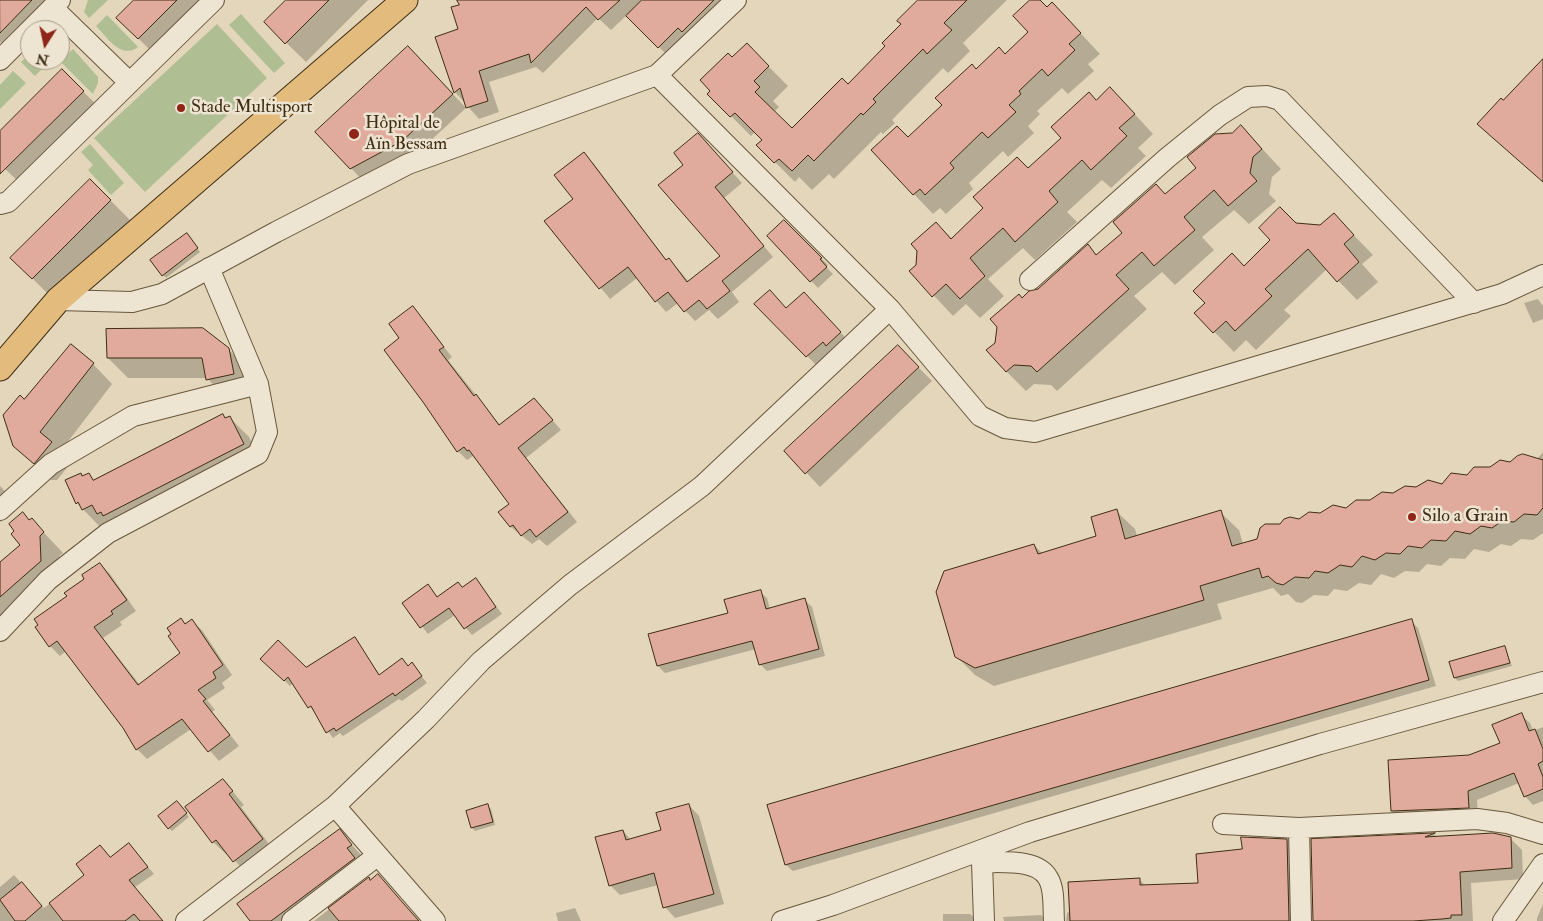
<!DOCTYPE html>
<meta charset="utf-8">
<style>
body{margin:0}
#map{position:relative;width:1543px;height:921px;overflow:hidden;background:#e3d6ba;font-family:"IM FELL Double Pica",serif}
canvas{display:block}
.north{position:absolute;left:20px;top:20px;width:50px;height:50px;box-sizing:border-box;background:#ede4d2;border:1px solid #a79b86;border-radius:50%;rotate:190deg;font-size:14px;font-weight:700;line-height:20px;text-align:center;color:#3f2d13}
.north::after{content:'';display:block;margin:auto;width:18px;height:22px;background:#8f2418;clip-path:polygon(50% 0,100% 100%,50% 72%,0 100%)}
</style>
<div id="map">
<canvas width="1543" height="921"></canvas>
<div class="north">N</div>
</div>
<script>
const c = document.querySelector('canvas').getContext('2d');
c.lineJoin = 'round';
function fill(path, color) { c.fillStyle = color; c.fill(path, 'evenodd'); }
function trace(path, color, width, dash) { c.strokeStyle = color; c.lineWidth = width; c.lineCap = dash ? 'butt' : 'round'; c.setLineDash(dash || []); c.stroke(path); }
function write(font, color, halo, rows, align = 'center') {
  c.font = font + ' "IM FELL Double Pica",serif'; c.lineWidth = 5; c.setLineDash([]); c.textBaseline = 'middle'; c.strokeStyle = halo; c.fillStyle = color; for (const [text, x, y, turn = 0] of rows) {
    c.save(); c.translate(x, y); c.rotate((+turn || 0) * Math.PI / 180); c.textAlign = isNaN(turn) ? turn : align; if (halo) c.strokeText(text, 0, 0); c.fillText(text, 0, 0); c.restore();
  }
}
const green = new Path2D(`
 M88,0H108L89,18L84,12Z
 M241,14L285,63L274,73L229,25Z
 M107,15L138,47C121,60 107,37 96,26Z
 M217,24L267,78L145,192L94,138Z
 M73,49L98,77V83L93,94L60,61Z
 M30,53V60H51L35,76L21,62Z
 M13,71L26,83L0,109V85Z
 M90,144L124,183L111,195L88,170L93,165L81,152Z`);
const shadow = new Path2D(`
 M0,0H53L6,48L0,42Z
 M136,0H216L158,58L118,18Z
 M288,0H368L306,62L265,22Z
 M482,0H735L670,58L627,15L611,30L598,18L543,73L536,67L489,82L499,112L479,119L455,92L436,38L460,29Z
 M920,0H1007L963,43L970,51L948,73L943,68L892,120L895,123L883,134L881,132L834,179L829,174L812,190L799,177L795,182L758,145L764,140L755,132L751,136L709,94L732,59L747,45L788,86L773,101L779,107L774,112L792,130L848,86L887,46Z
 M1032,0H1039L1047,8L1072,24L1100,54L1088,64L1094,71L1068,94L1062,88L1037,111L1040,114L1028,126L1034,133L1008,157L1003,151L969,183L973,189L946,214L940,208L933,214L873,151L908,139L944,105L977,70L1005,55L1030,32Z
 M422,61L466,108L415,155L364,182L351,168Z
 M62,71L103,111L25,188L0,164V133Z
 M1097,102L1130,109L1153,134L1138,148L1146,156L1111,188L1102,180L1067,212L1077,222L1035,260L1023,248L988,279L1004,296L980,318L966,304L953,316L911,271L917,265L936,223L952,239L1063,138Z
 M1241,126L1281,169L1272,177L1269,194L1276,201L1249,224L1234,210L1202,237L1214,250L1175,285L1162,272L1134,296L1147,309L1057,391L1051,385L1034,384L1026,391L1006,371L996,343L1022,299L1039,290L1088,246L1097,256L1198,168Z
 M708,145L742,183L724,198L773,257L732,292L739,302L718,319L709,310L695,321L678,303L666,312L637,278L610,299L546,221L575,200L584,153L594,164L667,261L669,260L679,270L689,282L722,256Z
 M90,180L130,220L52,298L12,258Z
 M1334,215L1373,255L1362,264L1378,282L1357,300L1327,269L1284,310L1291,316L1256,350L1246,340L1234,352L1196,313L1244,267L1296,225L1321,227Z
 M784,222L828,265L826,267L833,274L818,288L769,236Z
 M190,238L200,252L166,278L163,275Z
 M1538,299L1543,306V319L1533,323L1524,303Z
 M756,304L786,309L817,306L853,346L820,369Z
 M413,308L452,357L448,360L500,425L534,399L561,430L526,458L577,522L547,546L539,539L532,544L511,527L500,512L510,504L473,456L467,460L458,451L401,339Z
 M898,347L932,381L820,487L786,451Z
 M228,349L248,369L253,393L227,399L207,378H128L108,358Z
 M93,364L112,384L60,452L71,463L57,480H51L14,446L25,400Z
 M229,417L249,437L263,464L124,535L102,529L77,503L81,474L83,477L89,475L95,481Z
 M1543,452V533L1533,540L1521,539L1511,546L1501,544L1489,552L1474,549L1465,559L1450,558L1441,566L1427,564L1419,572L1405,571L1394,578L1381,574L1371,585L1359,583L1347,591L1334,589L1328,596L1314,595L1302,603L1296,602L1288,594L1281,596L1273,588L1217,604L1222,619L994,686L975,675L956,656L1034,545L1043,554L1098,537L1116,511L1135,529L1137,536L1220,512L1239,530L1243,544L1258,540L1280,525L1347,510L1417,488L1442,486L1490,469L1537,459Z
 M0,486L19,506L1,522L0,521Z
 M23,513L30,521L32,520L63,553L59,556L60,580L0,636V564L22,545L16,531Z
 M100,564L110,574L136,611L120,622L122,625L103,638L140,685L182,653L186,625L192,621L202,630L232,675L222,683L225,688L207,700L215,710L212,712L239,746L219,761L191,729L147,759L137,749L124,727L66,651L60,656L50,646L68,596Z
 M476,580L502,614L472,635L455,615L428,634L404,603L428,586L438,597L463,588Z
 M760,592L767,598L770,609L805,600L812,607L825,656L767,671L760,664L756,649L665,673L658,666Z
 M1411,621L1418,628L1436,686L793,871L786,865Z
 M355,639L380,675L402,659L409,667L412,664L427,683L402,701L399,699L343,736L340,733L333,738L293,683L290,686L262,659L306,669Z
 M1505,648L1512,666L1458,681L1455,678Z
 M1521,715L1530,723L1533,731L1543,727V801L1533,805L1525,796L1519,783L1477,800L1478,816L1401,820L1392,811L1470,757L1502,744Z
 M223,780L244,805L241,807L275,852L246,873L228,853L226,854L213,842Z
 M180,805L189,817L172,831L169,828Z
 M689,805L699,816L724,904L675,918L665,907L658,885L620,895L610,885L623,831L631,840L662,831Z
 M488,806L491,809L495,825L475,831L472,828Z
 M339,831L362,856L296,921H252Z
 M1434,834L1438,838H1510L1522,850L1523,879L1471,883L1473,921H1314L1312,840Z
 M1287,840L1299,852L1300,921H1066L1067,913L1139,879L1146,886L1199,884L1243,850Z
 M129,844L154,874L135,887L163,921H0V887L14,875L44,908L86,875L100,846L111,858Z
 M378,875L419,921H314L368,879L370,881Z
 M1543,904V921H1537V918Z
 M575,908L581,921H558L556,913Z
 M943,914H970L978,921H943Z
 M1041,915L1048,921H1004L1003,917Z`);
const building = new Path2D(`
 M0,0H32L0,33Z
 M134,0H177L138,39L116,18Z
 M286,0H329L285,44L264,22Z
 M457,0H620L598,20L586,7L531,63L529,54L479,71L488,101L466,108L460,88L454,93L435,37L458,29L451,7L459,5Z
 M642,0H714L682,32L678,28L658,48L626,16Z
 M918,0H967L944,23L952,30L927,54L923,49L873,99L876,102L863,115L861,113L814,161L808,155L792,171L779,159L774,163L756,145L762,140L735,113L730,117L707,94L710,91L700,80L728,53L732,57L747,43L769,66L754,81L760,87L755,92L792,128L842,78L848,84L885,46L882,43L901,24L897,21Z
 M1030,0H1040L1047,7L1052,2L1081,33L1069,44L1075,50L1048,76L1042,69L1019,91L1021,94L1009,105L1016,112L988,138L982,132L950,163L954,168L925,195L920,189L913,195L871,150L897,126L908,137L942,105L935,98L972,64L976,69L999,47L1005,54L1028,32L1013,16Z
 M408,46L453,94L402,141L350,169L315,132Z
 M1543,59V182L1477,124L1501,98L1503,100Z
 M62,69L84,91L0,174V131Z
 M1110,87L1135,114L1119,128L1127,136L1091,170L1082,160L1049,191L1058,202L1015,242L1003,228L970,258L985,276L960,299L946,284L932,297L909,271L916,265L917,251L911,244L936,222L951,239L983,208L973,197L1017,157L1028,168L1061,138L1051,127L1089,92L1096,100Z
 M1241,125L1262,149L1253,157L1250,173L1257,181L1228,206L1214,190L1184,217L1195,230L1154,266L1142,252L1116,275L1129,289L1037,372L1031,366L1014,365L1006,372L986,350L995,343L997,327L990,319L1019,294L1022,298L1029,291L1038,289L1088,244L1096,255L1122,233L1113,222L1156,184L1165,194L1196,168L1187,157L1215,134L1232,133Z
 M698,133L733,172L715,187L764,246L722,281L730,291L707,309L699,300L684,312L668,292L655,302L628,267L599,289L544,221L573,199L554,175L584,152L666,260L669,258L687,282L720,256L658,185L683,165L674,153Z
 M90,179L111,200L32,279L10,258Z
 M1280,207L1296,223L1320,225L1334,213L1354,235L1344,244L1359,262L1337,282L1308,249L1265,289L1272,296L1235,331L1226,321L1213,333L1194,313L1205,303L1193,291L1232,253L1244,266L1270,240L1259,228Z
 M784,220L822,258L820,259L827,267L810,282L767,236Z
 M187,233L198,248L162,276L150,260Z
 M770,290L786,308L804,292L841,332L826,346L823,342L806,357L754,304Z
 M413,306L444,347L439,350L474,396L476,394L499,425L534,398L553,420L518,448L568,512L536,537L530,529L521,536L513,525L510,527L498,512L509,504L469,450L467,451L464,447L457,452L423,402L384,350L399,338L389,324Z
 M203,328L229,348L234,374L206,380L202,358H107L106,329Z
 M71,344L94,363L40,432L52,442L34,464L13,446L3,415L20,395L24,399Z
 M898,345L919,367L805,474L784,451Z
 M223,414L225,418L230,416L244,444L103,516L101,512L97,514L92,505L82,510L78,502L76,504L65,480L81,473L82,476L89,473L93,480Z
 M1523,454L1543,460V508L1537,515L1524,514L1514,522L1502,521L1492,528L1481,526L1470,534L1455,531L1446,541L1431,540L1422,548L1408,546L1400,554L1386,553L1375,560L1362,556L1352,567L1340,565L1328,573L1315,571L1309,578L1295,577L1283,585L1276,583L1268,576L1262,578L1259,568L1200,586L1204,600L975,668L955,657L936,592L944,571L1034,544L1038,554L1096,536L1091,517L1117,509L1125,539L1221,510L1232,546L1257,539L1260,528L1265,524H1280L1284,519L1290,517L1299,519L1309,512L1320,513L1333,505L1346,508L1356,500H1370L1382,492L1393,493L1405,486L1416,487L1428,480L1442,484L1451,473L1467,475L1474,467H1490L1500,460L1510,462L1517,456Z
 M23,512L29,520L32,518L44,532L40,536L41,561L0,597V562L20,545L11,534L14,531L9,524Z
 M100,563L127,600L111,611L113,614L94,627L138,685L180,653L168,636L171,634L167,628L181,618L185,624L192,619L223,665L213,672L216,678L198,690L206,699L203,701L230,735L208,752L182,719L136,750L123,728L57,641L49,647L35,627L38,625L34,619L67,596L64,593L84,579L82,575Z
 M476,578L496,607L464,629L449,608L420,628L402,603L428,584L437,597L458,582L462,587Z
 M761,590L766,609L805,598L819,649L759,665L752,641L657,666L648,634L728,613L724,600Z
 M1412,619L1429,680L785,865L767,805Z
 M355,637L379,675L402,658L408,666L412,662L422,676L395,696L393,693L336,731L334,728L326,733L311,706L308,708L288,677L284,681L260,659L278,640L306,667Z
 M1505,646L1510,663L1454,678L1449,662Z
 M1522,713L1529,731L1535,729L1543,749V761L1538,764L1543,777V789L1524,797L1514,773L1468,791L1469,808L1391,811L1388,760L1469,755L1500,743L1492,725Z
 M223,779L233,791L229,794L263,839L233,862L216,840L212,843L185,807Z
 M177,801L187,813L168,829L158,816Z
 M488,804L493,822L471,828L466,811Z
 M689,804L714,894L663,908L654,873L609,886L595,837L623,830L626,840L661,830L656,813Z
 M340,829L352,845L347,848L355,858L271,921H250L237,904Z
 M1435,833L1425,837L1493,833L1511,837L1512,868L1460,872L1462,915H1451V918L1442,919L1413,921H1313L1311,839Z
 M1241,837L1287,839L1289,921H1070L1068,882L1140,878V885L1198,883L1196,854L1242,849Z
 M129,843L148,867L129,880L163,921H140L134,914L125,921H63L49,903L84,875L76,864L100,845L110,857Z
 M378,874L403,903L419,921H339L328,908L369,877L370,880Z
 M22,882L42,906L25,921H15L0,900Z`);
const minor = new Path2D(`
 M53,8L129,82
 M30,30L60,0
 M0,60L30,30
 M0,204L8,202L214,0
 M1030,280L1167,158L1220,115L1248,97L1267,96L1280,100L1474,303
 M58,300L132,302L162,294L276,232L408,164L657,75L736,0
 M890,309L980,416L1005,428L1035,432L1502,294L1543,275
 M0,510L51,464L133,416L258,384
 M0,631L48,580L108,533L258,454L267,432L258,384L209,268
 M335,806L435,921
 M1223,824L1299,828L1477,819L1507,823L1543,834
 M1299,828L1301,921
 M186,921L335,806L426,719L481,661L570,585L702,486L890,309L657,75
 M292,921L377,856
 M782,921L833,905L1030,832L1320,744L1543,682
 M984,921L982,862C1001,863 1037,858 1048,878C1055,889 1053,908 1054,921
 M1503,921L1543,864`);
const major = new Path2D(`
 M0,368L58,300L405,0`);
const markers = [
 [181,108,5,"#8f2418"],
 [354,134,6,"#8f2418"],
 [1412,517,5,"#8f2418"]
];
const poiNames = [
 ["Stade Multisport",191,108],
 ["Hôpital de",365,124],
 ["Aïn Bessam",365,145],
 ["Silo a Grain",1422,517]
];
fill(green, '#afbf93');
fill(shadow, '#0003');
fill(building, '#e0ab9c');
trace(building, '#3f2d13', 1);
trace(minor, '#68573d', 22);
trace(major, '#3f2d13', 27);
trace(minor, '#ede4d2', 20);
trace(major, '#e2bb7d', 25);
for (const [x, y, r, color] of markers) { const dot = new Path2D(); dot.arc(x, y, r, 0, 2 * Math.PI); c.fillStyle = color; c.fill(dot); trace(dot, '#ede4d2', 2); }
write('18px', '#3f2d13', '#ede4d2', poiNames, 'left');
</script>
